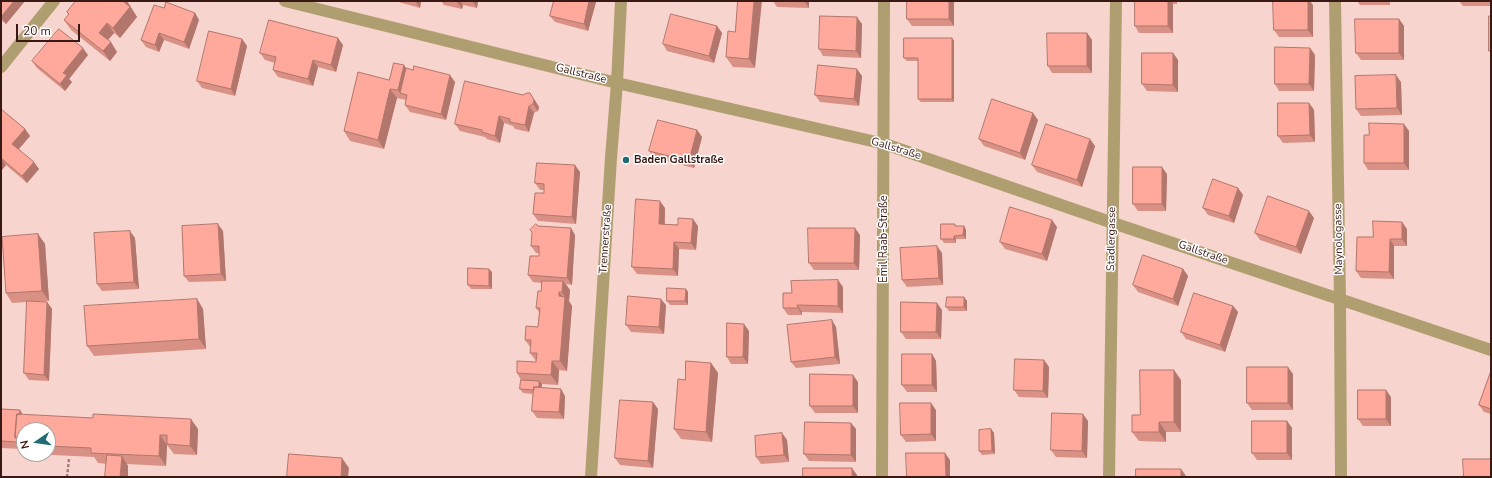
<!DOCTYPE html>
<meta charset="utf-8">
<style>
body{margin:0}
#map{position:relative;width:1492px;height:478px;overflow:hidden;background:#f8d4ce;font-family:"Nunito Sans",sans-serif}
canvas{display:block}
.frame{position:absolute;inset:0;border:2px solid #391914;pointer-events:none}
.north{position:absolute;left:16px;top:422px;width:40px;height:40px;box-sizing:border-box;background:#fff;border:1px solid #b0a3a1;border-radius:50%;rotate:257deg;font-size:11px;font-weight:700;line-height:16px;text-align:center;color:#391914}
.north::after{content:'';display:block;margin:auto;width:14px;height:18px;background:#216a76;clip-path:polygon(50% 0,100% 100%,50% 72%,0 100%)}
.scale{position:absolute;left:16px;top:24px;width:64px;height:18px;box-sizing:border-box;border:2px solid #391914;border-top:0;padding-left:5px;font-size:12px;line-height:14px;white-space:nowrap;color:#391914;-webkit-text-stroke:3px #fff;paint-order:stroke}
</style>
<div id="map">
<canvas width="1492" height="478"></canvas>
<div class="frame"></div>
<div class="north">N</div>
<div class="scale">20 m</div>
</div>
<script>
const c = document.querySelector('canvas').getContext('2d');
c.lineJoin = 'round';
function trace(path, color, width, dash) { c.strokeStyle = color; c.lineWidth = width; c.lineCap = dash ? 'butt' : 'round'; c.setLineDash(dash || []); c.stroke(path); }
function fill(path, color) { c.fillStyle = color; c.fill(path, 'evenodd'); }
function write(font, color, halo, rows, align = 'center') {
  c.font = font + ' "Nunito Sans",sans-serif'; c.lineWidth = 3; c.setLineDash([]); c.textBaseline = 'middle'; c.strokeStyle = halo; c.fillStyle = color; for (const [text, x, y, turn = 0] of rows) {
    c.save(); c.translate(x, y); c.rotate((+turn || 0) * Math.PI / 180); c.textAlign = isNaN(turn) ? turn : align; if (halo) c.strokeText(text, 0, 0); c.fillText(text, 0, 0); c.restore();
  }
}
const path = new Path2D(`
 M67,477L69,459`);
const minor = new Path2D(`
 M285,1L617,83L885,144L1113,223L1491,350
 M1335,1L1340,300L1341,477
 M1,67L54,1
 M591,477L611,158L617,83L621,1
 M882,477L884,1
 M1109,477L1116,1`);
const wall = new Path2D(`
 M1,1H25L6,24L1,20Z
 M76,1H127L137,17L120,38L114,33L108,40L117,52L110,61L71,30L64,20L68,15L67,12Z
 M395,1H421L420,8Z
 M441,1H478L477,8L463,5L462,9L444,5Z
 M554,1H595L596,2L588,31L555,22L550,16Z
 M773,1H809V8L777,7Z
 M907,1H954V26H912L907,19Z
 M1135,1H1177V4H1173V33H1139L1135,26Z
 M1357,1H1390V5H1360Z
 M1459,1H1491V6H1463Z
 M1313,5V37H1279L1274,30Z
 M164,8L195,13L199,20L189,49L164,40L159,52L146,47L141,40Z
 M1399,19L1404,26V60H1361L1356,53Z
 M862,24L861,58L823,56L819,49Z
 M717,26L722,33L714,63L667,51L663,44Z
 M735,32L755,68L733,67L726,57Z
 M1087,33L1092,40V73H1052L1048,66Z
 M952,38L954,41V102H921L918,99V61H907L904,58Z
 M242,39L247,46L235,96L202,88L197,81Z
 M343,45L336,72L318,67L313,86L278,77L273,70L275,63L265,60L260,53Z
 M1310,48L1315,55L1314,91H1279L1275,84Z
 M1173,53L1178,60V92L1147,91L1142,84Z
 M88,55L69,79L72,82L65,91L37,68L32,61Z
 M406,68L455,82L446,120L410,112L405,105L406,100L397,98L384,149L350,141L344,131L389,80Z
 M862,76L859,106L820,102L815,95Z
 M1401,82L1402,115L1361,116L1356,109Z
 M535,100L539,107L538,111L534,113L529,132L515,129L513,126L504,123L500,143L487,139L485,137L460,131L455,124Z
 M1309,103L1314,110L1315,142L1283,143L1278,136Z
 M1,109L25,129L30,136L19,149L39,169L27,183L6,165L1,171Z
 M1038,120L1025,160L984,146L979,139Z
 M1404,124L1409,131V170H1368L1364,163Z
 M697,130L702,137L694,168L654,158L649,151Z
 M1095,146L1082,187L1037,172L1032,165Z
 M580,172L576,224L538,221L533,214L544,193V190H540L535,183Z
 M1167,174L1166,211H1138L1133,204Z
 M1238,188L1243,195L1234,223L1208,215L1203,208Z
 M665,208V224L698,226L696,250L679,249L678,276L637,274L632,267Z
 M1314,218L1301,254L1260,240L1255,233Z
 M538,226L571,228L575,235L572,285L566,284L570,290L569,301L572,306L567,371L559,370L558,385L542,384V388L565,396L564,419L537,418L532,411L533,394L523,393L520,389L521,380L517,373L536,362V361L530,353L531,348L525,340L538,327L539,312L536,308L541,291L542,283L533,282L528,275L539,256V253H536L531,246Z
 M956,226H964L966,230V239H956V243H944L941,239Z
 M1057,227L1047,261L1005,249L1000,242Z
 M1407,229V246H1394V279L1361,278L1356,271L1373,237Z
 M223,231L226,281L189,282L184,276Z
 M38,234L45,244L49,301L37,302H47L52,309L49,381L29,380L24,373L27,302L12,303L6,293Z
 M860,235L859,270H814L809,263Z
 M135,238L139,289L102,291L97,284Z
 M942,253L943,285L907,287L902,280Z
 M1183,269L1188,276L1178,306L1138,292L1133,285Z
 M492,272V289H471L468,285Z
 M843,287V313L802,312V315H788L783,308L792,293Z
 M686,289L688,292V305H670L667,301Z
 M964,297L967,301V311H949L946,307Z
 M197,299L203,309L206,349L94,356L87,346Z
 M666,305L664,334L631,332L626,325Z
 M1233,306L1238,312L1225,352L1186,339L1181,332Z
 M942,310L941,339H906L901,332Z
 M836,327L840,364L796,368L791,362Z
 M749,331L748,364H731L727,357Z
 M932,354L936,361L937,392H907L902,385Z
 M1044,360L1049,367L1048,398L1019,397L1014,390Z
 M711,363L718,373L712,442L681,439L674,429L685,380Z
 M1491,371V414L1484,412L1479,405Z
 M1293,374V410H1252L1247,403Z
 M1181,380V432H1166V442L1139,441L1132,432L1140,415Z
 M858,382V413H815L810,406Z
 M1391,397V426H1363L1358,419Z
 M1,409L20,410L23,415L198,429L197,455L174,454L167,445L166,466L127,464L128,466L98,463L94,457L33,454H48V430H24V447L22,446V449L1,448Z
 M658,409L653,468L620,465L615,458Z
 M936,410V441L906,442L901,435Z
 M1088,421L1087,458L1056,457L1051,450Z
 M1287,421L1292,428V460H1257L1252,453Z
 M851,423L856,429V462L809,461L804,454Z
 M991,429L994,433L995,454L982,455L979,451Z
 M782,433L787,440L789,462L761,464L756,457Z`);
const shadedWall = new Path2D(`
 M14,1H25L6,24L1,17Z
 M125,1H127L137,17L120,38L113,28Z
 M415,1H421L420,8Z
 M457,1H460L463,5L462,9L457,2Z
 M472,1H478L477,8Z
 M589,1H595L596,2L588,31L584,24Z
 M754,1H762L755,68L749,59Z
 M804,1H809V8Z
 M949,1H954V26L949,19Z
 M1168,1H1171L1173,4V33L1168,26Z
 M1308,1H1310L1313,5V37L1308,30Z
 M195,13L199,20L189,49L184,42Z
 M857,17L862,24L861,58L856,51Z
 M1399,19L1404,26V60L1399,53Z
 M107,23L114,33L106,42L99,33Z
 M717,26L722,33L714,63L709,56Z
 M159,33L164,40L159,52L155,45Z
 M1087,33L1092,40V73L1087,66Z
 M338,38L343,45L336,72L331,65Z
 M952,38L954,41V102L952,99Z
 M242,39L247,46L235,96L231,89Z
 M111,42L117,52L110,61L103,51Z
 M83,48L88,55L69,79L72,82L65,91L60,84L63,73Z
 M1310,48L1315,55L1314,91L1309,84Z
 M1173,53L1178,60V92L1173,85Z
 M313,60L318,67L313,86L308,79Z
 M404,65L411,75L400,93L398,90Z
 M857,69L862,76L859,106L854,99Z
 M450,75L455,82L446,120L441,114Z
 M1396,75L1401,82L1402,115L1397,108Z
 M390,89L397,98L384,149L378,140Z
 M530,93L539,107L538,111L533,104Z
 M1309,103L1314,110L1315,142L1310,135Z
 M529,106L534,113L529,132L525,125Z
 M1033,113L1038,120L1025,160L1020,153Z
 M499,116L504,123L500,143L495,136Z
 M1404,124L1409,131V170L1404,163Z
 M25,129L30,136L17,151L12,144Z
 M697,130L702,137L694,168L689,161Z
 M1090,139L1095,146L1082,187L1077,180Z
 M1,158L6,165L1,171Z
 M34,162L39,169L27,183L22,176Z
 M575,165L580,172L576,224L572,217Z
 M1162,167L1167,174L1166,211L1162,204Z
 M1238,188L1243,195L1234,223L1229,216Z
 M660,201L665,208L664,231L659,224Z
 M1309,211L1314,218L1301,254L1296,247Z
 M693,219L698,226L696,250L691,243Z
 M1052,220L1057,227L1047,261L1042,254Z
 M1402,222L1407,229V246L1402,239Z
 M218,224L223,231L226,281L221,274Z
 M964,226L966,230V239L963,235Z
 M571,228L575,235L572,285L567,278Z
 M855,228L860,235L859,270L854,263Z
 M130,231L135,238L139,289L134,282Z
 M38,234L45,244L49,301L42,291Z
 M954,236L956,239V243L954,239Z
 M1390,239L1394,246V279L1389,272Z
 M674,242L679,249L678,276L673,269Z
 M937,246L942,253L943,285L939,278Z
 M489,269L492,272V289L489,286Z
 M1183,269L1188,276L1178,306L1173,299Z
 M838,280L843,287V313L838,306Z
 M563,281L570,290L569,301L572,306L567,371L560,361L559,296V292L565,300V297L562,292Z
 M686,289L688,292V305L685,301Z
 M964,297L967,301V311L964,307Z
 M197,299L203,309L206,349L199,339Z
 M661,299L666,305L664,334L659,327Z
 M47,302L52,309L49,381L44,375Z
 M937,303L942,310L941,339L936,332Z
 M797,305L802,312V315L798,308Z
 M1233,306L1238,312L1225,352L1220,345Z
 M832,320L836,327L840,364L835,357Z
 M744,324L749,331L748,364L743,357Z
 M932,354L936,361L937,392L932,385Z
 M1044,360L1049,367L1048,398L1043,391Z
 M552,361L559,370L558,385L551,375Z
 M711,363L718,373L712,442L706,432Z
 M1288,367L1293,374V410L1288,403Z
 M1174,370L1181,380V432L1174,422Z
 M853,375L858,382V413L853,406Z
 M539,381L542,384L541,394L538,391Z
 M561,389L565,396L564,419L559,412Z
 M1386,390L1391,397V426L1386,419Z
 M653,402L658,409L653,468L648,461Z
 M931,403L936,410V441L931,434Z
 M20,410L24,417L18,437Z
 M1083,414L1088,421L1087,458L1082,451Z
 M191,419L198,429L197,455L190,446Z
 M1287,421L1292,428V460L1287,453Z
 M1159,422L1166,432V442L1159,432Z
 M851,423L856,429V462L851,455Z
 M991,429L994,433L995,454L992,451Z
 M782,433L787,440L789,462L784,455Z
 M160,435L167,445L166,466L159,456Z
 M17,440L22,446V449L17,442Z
 M945,453L950,460V477H946Z
 M122,456L128,466V477H120Z
 M342,458L349,468L348,477H341Z
 M852,468L857,475V477H852Z
 M1181,469L1186,476V477H1181Z`);
const building = new Path2D(`
 M1,1H14L1,17Z
 M76,1H125L124,2L130,7L113,28L107,23L99,33L111,42L103,51L64,20L69,14L67,12Z
 M554,1H589L584,24L550,16Z
 M738,1H754L749,59L726,57L728,31L735,32Z
 M907,1H949V19H907Z
 M1135,1H1168V26H1135Z
 M1273,1H1308V30H1274Z
 M166,2L195,13L184,42L159,33L155,45L141,40L154,5L164,8Z
 M671,14L717,26L709,56L663,44Z
 M820,16L857,17L856,51L819,49Z
 M1489,16H1491V51H1489Z
 M1355,19H1399V53H1356Z
 M269,20L338,38L331,65L313,60L308,79L273,70L276,57L260,53Z
 M59,29L83,48L63,73L67,75L60,84L32,61Z
 M209,31L242,39L231,89L197,81Z
 M1047,33H1087V66H1048Z
 M904,38H952V99H918V58H904Z
 M1275,47L1310,48L1309,84H1275Z
 M1142,53H1173V85L1142,84Z
 M394,63L404,65L398,90L390,89L378,140L344,131L358,72L389,80Z
 M818,65L857,69L854,99L815,95Z
 M414,66L450,75L441,114L405,105L407,95L400,93L406,68L413,70Z
 M1396,75L1397,108L1356,109L1355,76Z
 M465,81L523,95L527,93H530L534,100L533,104L529,106L525,125L510,122V119L499,116L495,136L482,132V130L455,124Z
 M992,99L1033,113L1020,153L979,139Z
 M1278,103H1309L1310,135L1278,136Z
 M1,109L25,129L12,144L34,162L22,176L1,158Z
 M658,120L697,130L689,161L649,151Z
 M1369,123L1404,124V163H1364V135H1369Z
 M1046,124L1090,139L1077,180L1032,165Z
 M537,163L575,165L572,217L533,214L535,193H544V184L535,183Z
 M1133,167H1162V204H1133Z
 M1213,179L1238,188L1229,216L1203,208Z
 M1268,196L1309,211L1296,247L1255,233Z
 M636,199L660,201L659,224L678,225V218L693,219L691,243L674,242L673,269L632,267Z
 M1010,207L1052,220L1042,254L1000,242Z
 M1373,221L1402,222V239H1390L1389,272L1356,271L1357,237H1373Z
 M218,224L221,274L184,276L182,226Z
 M536,224L538,226L571,228L567,278L528,275L530,256H539V246H531L532,232L530,230Z
 M941,224H955V226H964L963,235L954,236V239H941Z
 M808,228H855L854,263H809Z
 M130,231L134,282L97,284L94,233Z
 M38,234L42,291L6,293L2,237Z
 M937,246L939,278L902,280L900,248Z
 M1143,255L1183,269L1173,299L1133,285Z
 M468,268L489,269V286L468,285Z
 M838,280V306L797,305L798,308H783V293H792L791,281Z
 M542,281H563L562,292H559V296L565,297L560,361H552L551,375L517,373V361L536,362L537,353H530L531,340H525L526,326L538,327L540,308H536L538,291H541Z
 M667,288L686,289L685,301H667Z
 M1194,293L1233,306L1220,345L1181,332Z
 M628,296L661,299L659,327L626,325Z
 M947,297H964V307H946Z
 M197,299L199,339L87,346L84,306Z
 M27,301L47,302L44,375L24,373Z
 M901,302L937,303L936,332H901Z
 M832,320L835,357L791,362L787,325Z
 M727,323L744,324L743,357H727Z
 M902,354H932V385H902Z
 M1015,359L1044,360L1043,391L1014,390Z
 M686,361L711,363L706,432L674,429L678,379L685,380Z
 M1247,367H1288V403H1247Z
 M1140,370H1174V422H1159V432H1132V415H1140Z
 M1491,371V409L1479,405Z
 M810,374L853,375V406H810Z
 M521,380L539,381V387H534V390L520,389Z
 M534,387L561,389L559,412L532,411Z
 M1358,390H1386V419H1358Z
 M620,400L653,402L648,461L615,458Z
 M900,403H931V434L901,435Z
 M1,409L20,410L19,415L17,414L15,437L17,440V442L1,441Z
 M1052,413L1083,414L1082,451L1051,450Z
 M17,414L93,418V414L191,419L190,446L167,444V435H160L159,456L91,453V448L48,446V430H24V437H15Z
 M1252,421H1287V453H1252Z
 M805,422L851,423V455L804,454Z
 M991,429L992,451H979V430Z
 M782,433L784,455L756,457L755,436Z
 M906,453H945L946,477H907Z
 M289,454L342,458L341,477H287Z
 M107,455L122,456L120,477H105Z
 M1463,459H1491V477H1464Z
 M803,468H852V477H803Z
 M1136,469H1181V477H1136Z`);
const markers = [
 [626,160,4,"#216a76"]
];
const streetNames = [
 ["Gallstraße",581,74,14],
 ["Gallstraße",896,149,17],
 ["Trennerstraße",606,239,-86],
 ["Emil Raab-Straße",884,239,-90],
 ["Stadlergasse",1112,239,-89],
 ["Maynologasse",1339,239,-91],
 ["Gallstraße",1203,253,19]
];
const poiNames = [
 ["Baden Gallstraße",634,160]
];
trace(path, '#a17e79', 2.5, [3, 2]);
trace(minor, '#af9e6f', 12);
fill(wall, '#da9185');
fill(shadedWall, '#b2766c');
fill(building, '#fea99b');
trace(building, '#b2766c', 1);
for (const [x, y, r, color] of markers) { const dot = new Path2D(); dot.arc(x, y, r, 0, 2 * Math.PI); c.fillStyle = color; c.fill(dot); trace(dot, '#fff', 1.5); }
write('11px', '#391914', '#fff', streetNames);
write('bold 11px', '#391914', '#fff', poiNames, 'left');
</script>
